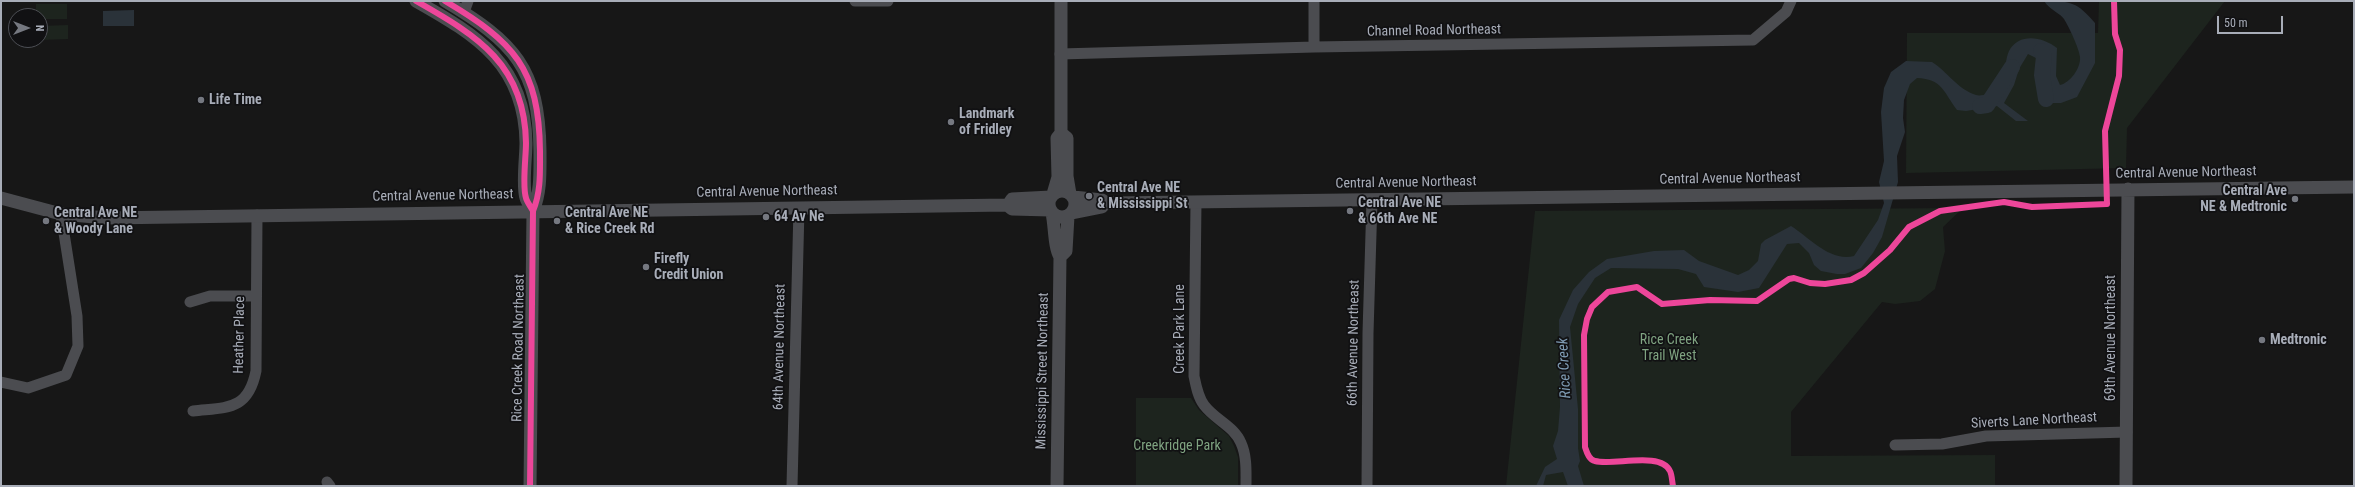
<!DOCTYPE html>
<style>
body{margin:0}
#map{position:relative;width:2355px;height:487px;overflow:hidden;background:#171717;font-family:"Roboto Condensed",sans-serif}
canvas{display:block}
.frame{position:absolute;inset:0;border:2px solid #a8adb8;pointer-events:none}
.north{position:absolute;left:8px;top:8px;width:40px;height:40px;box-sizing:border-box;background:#111113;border:1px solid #4d4f55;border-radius:50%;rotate:90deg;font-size:11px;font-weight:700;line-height:16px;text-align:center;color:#a8adb8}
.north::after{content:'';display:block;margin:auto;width:14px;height:18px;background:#757880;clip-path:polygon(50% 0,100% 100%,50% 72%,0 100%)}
.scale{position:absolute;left:2217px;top:16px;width:66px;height:18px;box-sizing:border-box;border:2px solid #a8adb8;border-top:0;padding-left:5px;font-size:12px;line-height:14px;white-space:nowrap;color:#a8adb8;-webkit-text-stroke:3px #111113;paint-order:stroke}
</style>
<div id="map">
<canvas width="2355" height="487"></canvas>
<div class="frame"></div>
<div class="north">N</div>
<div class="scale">50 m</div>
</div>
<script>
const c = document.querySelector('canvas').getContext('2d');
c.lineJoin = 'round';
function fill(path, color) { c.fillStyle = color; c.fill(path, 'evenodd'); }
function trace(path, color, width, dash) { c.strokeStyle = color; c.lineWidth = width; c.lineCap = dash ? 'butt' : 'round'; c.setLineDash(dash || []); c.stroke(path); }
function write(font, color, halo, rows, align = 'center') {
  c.font = font + ' "Roboto Condensed",sans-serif'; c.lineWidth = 3.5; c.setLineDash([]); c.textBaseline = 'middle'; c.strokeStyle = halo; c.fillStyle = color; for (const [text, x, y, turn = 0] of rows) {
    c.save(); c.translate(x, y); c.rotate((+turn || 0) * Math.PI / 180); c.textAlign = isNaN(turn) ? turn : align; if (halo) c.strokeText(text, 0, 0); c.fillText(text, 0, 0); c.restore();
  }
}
const green = new Path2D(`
 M2099,1H2225L2127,128L2126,168L1906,173L1907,33H2098Z
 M36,4H67V19H40V16H36Z
 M68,25V39L40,40V26Z
 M1963,208L1943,227L1945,251L1935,289L1920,301L1895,304L1882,302L1791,412V456L1995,455V486H1506L1535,211Z
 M1136,398H1191L1199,410L1229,436L1234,446L1238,457V486H1136Z`);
const water = new Path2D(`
 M2044,1C2071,1 2077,2 2095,23V63L2077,97L2061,103H2046C2037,92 2043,87 2043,75C2043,70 2039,63 2038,59L2028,54L2019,69L2014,85L2004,103L2028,121H2016L1997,106L1966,111L1957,110C1943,91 1942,79 1917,78L1910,84L1904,100L1903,118L1905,132L1897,156L1898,182L1882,237L1873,253L1861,268L1845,274H1837L1821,271L1814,265L1809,253L1799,243L1787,244L1759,288L1738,292L1704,287L1696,274L1678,269L1611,268L1595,278L1578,304L1570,327L1578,409V448L1580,461L1578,466L1584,486H1568L1563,472L1546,475L1543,486H1536L1545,467L1557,459L1553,446L1558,431L1560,407L1559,320L1573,290L1589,272L1607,259L1654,251L1684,250L1699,261L1738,275L1749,270L1758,261L1761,244L1765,240L1791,226C1810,238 1830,262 1854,256L1878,220L1884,203L1879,182L1884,161L1881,112L1884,88L1891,72L1906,61L1932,62C1948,72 1957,89 1976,95C1979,96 1984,95 1988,94C2010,90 2002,66 2009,51C2019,32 2043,37 2057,48L2056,76L2060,85C2070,83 2081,68 2080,57C2079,48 2069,27 2064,19C2061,14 2050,10 2044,1Z
 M134,10V26H103V11Z`);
const river = new Path2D(`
 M2041,51L2044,56L2042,75L2046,99
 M1980,106L1987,105L2012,67`);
const minor = new Path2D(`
 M855,1H888
 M1314,1V47
 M464,12L468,1
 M1060,54L1314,47L1753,40L1786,12L1791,1
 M1196,202L1194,376C1196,386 1198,397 1204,405C1215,420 1234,426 1241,443C1247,456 1246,472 1246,486
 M190,302L210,296H256
 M1,382L28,388L66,375L78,346L77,316L61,214
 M193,411C227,407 248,411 256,371L257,215
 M1895,445L1942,444L1986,436L2127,432
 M327,482L330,486
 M792,486L799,208
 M1367,486L1368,333L1372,200`);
const tertiary = new Path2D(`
 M416,1C478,36 525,65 526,143C526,157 522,186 526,198C527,202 531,207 533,211
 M445,1C514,42 539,68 540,151C540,172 541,192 533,211L530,486
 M1061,133L1067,138V176L1070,194
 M1049 204a13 13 0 1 1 26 0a13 13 0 1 1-26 0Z
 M1053,194L1058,177L1057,138L1061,133V1
 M1073,197L1102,200L1106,203H1112L2354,187
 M1,198L61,214L106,218L1007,205L1012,209L1050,210
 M1008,205L1012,199L1051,197
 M1052,213C1055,227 1054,247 1060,257L1057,486
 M1072,213L1102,207L1104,204
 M1060,257L1066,251L1068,216
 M2126,486L2128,189`);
const cycleway = new Path2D(`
 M416,1C478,36 525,65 526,143C526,157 522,186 526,198C527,202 531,207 533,211
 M445,1C514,42 539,68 540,151C540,172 541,192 533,211L530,486
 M1673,486C1672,481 1672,475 1670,471C1661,451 1613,466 1595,461C1589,460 1587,453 1585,447L1584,335L1587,319L1592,307L1608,292L1637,287L1662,304L1710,300L1757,301L1789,279L1794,278L1810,283L1825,284L1851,280L1864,273L1890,250L1909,227L1940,211L2004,202L2032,207L2107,204L2105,131L2119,76L2120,50L2115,34L2114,1`);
const markers = [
 [201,100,4,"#757880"],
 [951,122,4,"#757880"],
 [1089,196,4,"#757880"],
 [2295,199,4,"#757880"],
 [1350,211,4,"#757880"],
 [766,217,4,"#757880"],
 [46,221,4,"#757880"],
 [557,221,4,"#757880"],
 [646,267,4,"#757880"],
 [2262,340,4,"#757880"]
];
const streetNames = [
 ["Channel Road Northeast",1434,31,-1],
 ["Central Avenue Northeast",2186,173,-1],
 ["Central Avenue Northeast",1730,179,-1],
 ["Central Avenue Northeast",1406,183,-1],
 ["Central Avenue Northeast",767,192,-1],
 ["Central Avenue Northeast",443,196,-1],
 ["Creek Park Lane",1180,329,-90],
 ["Heather Place",240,335,-89],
 ["69th Avenue Northeast",2111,338,-90],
 ["66th Avenue Northeast",1354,343,-89],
 ["64th Avenue Northeast",780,347,-89],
 ["Rice Creek Road Northeast",519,348,-89],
 ["Mississippi Street Northeast",1043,371,-89],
 ["Siverts Lane Northeast",2034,421,-3]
];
const poiNames = [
 ["Life Time",209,100],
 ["Landmark",959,114],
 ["of Fridley",959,130],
 ["Central Ave NE",1097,188],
 ["& Mississippi St",1097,204],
 ["Central Ave",2287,191,"right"],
 ["NE & Medtronic",2287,207,"right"],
 ["Central Ave NE",1358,203],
 ["& 66th Ave NE",1358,219],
 ["Central Ave NE",54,213],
 ["& Woody Lane",54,229],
 ["Central Ave NE",565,213],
 ["& Rice Creek Rd",565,229],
 ["64 Av Ne",774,217],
 ["Firefly",654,259],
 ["Credit Union",654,275],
 ["Medtronic",2270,340]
];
const parkNames = [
 ["Rice Creek",1669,340],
 ["Trail West",1669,356],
 ["Creekridge Park",1177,446]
];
const waterNames = [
 ["Rice Creek",1565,368,-93]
];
fill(green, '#1d241e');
fill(water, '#2a3239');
trace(river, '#2a3239', 16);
trace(minor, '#4b4c50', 11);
trace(tertiary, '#4b4c50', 13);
trace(cycleway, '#ed469a', 6);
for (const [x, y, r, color] of markers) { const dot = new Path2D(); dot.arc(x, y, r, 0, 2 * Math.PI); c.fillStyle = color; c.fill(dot); trace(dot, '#111113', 1.5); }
write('14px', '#a8adb8', '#111113', streetNames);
write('bold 14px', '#a8adb8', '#111113', poiNames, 'left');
write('14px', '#7fa381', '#111113', parkNames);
write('italic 15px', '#7f9bb3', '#111113', waterNames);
</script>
